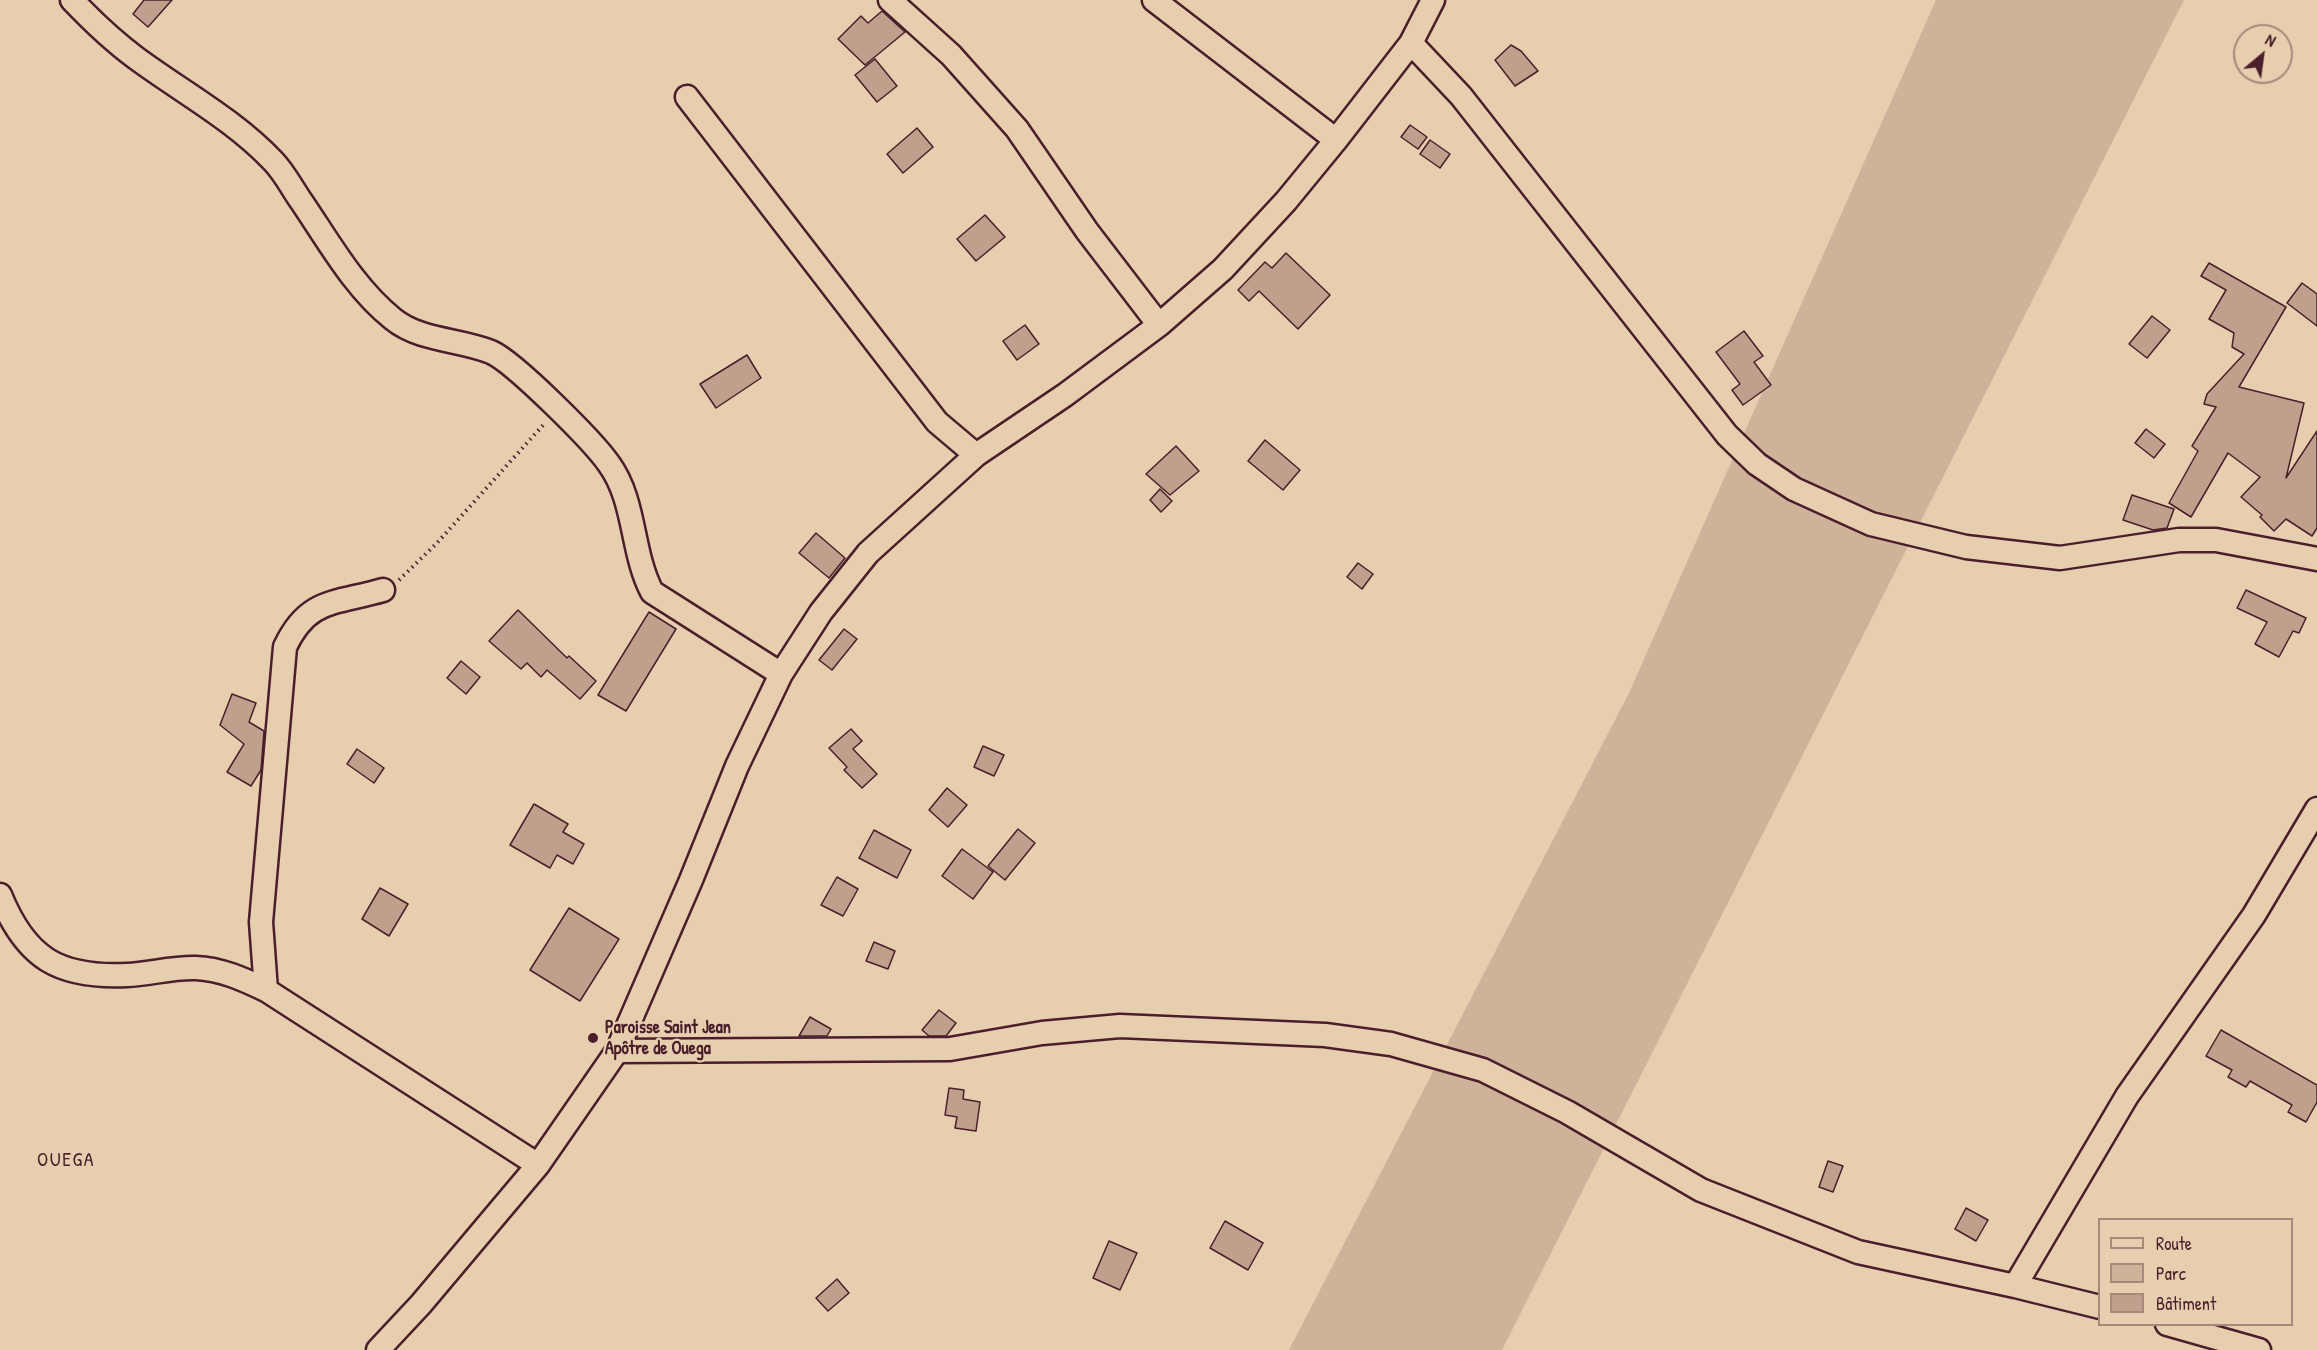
<!DOCTYPE html>
<meta charset="utf-8">
<style>
body{margin:0}
#map{position:relative;width:2317px;height:1350px;overflow:hidden;background:#e7ceaf;font-family:"Patrick Hand",sans-serif}
canvas{display:block}
.legend{position:absolute;left:2098px;top:1218px;width:195px;height:108px;box-sizing:border-box;background:#e7ceaf;border:2px solid #a8887a;margin:0;padding:8px 10px;list-style:none;font-size:18px;color:#4a1f2b}
.legend li{display:flex;align-items:center;gap:12px;height:30px}
.legend b{width:30px;border:2px solid #a8887a}
.north{position:absolute;left:2233px;top:24px;width:60px;height:60px;box-sizing:border-box;background:#e7ceaf;border:2px solid #a8887a;border-radius:50%;rotate:29deg;font-size:16px;font-weight:700;line-height:24px;text-align:center;color:#4a1f2b}
.north::after{content:'';display:block;margin:auto;width:21px;height:27px;background:#4a1f2b;clip-path:polygon(50% 0,100% 100%,50% 72%,0 100%)}
</style>
<div id="map">
<canvas width="2317" height="1350"></canvas>
<ul class="legend">
<li><b style="height:8px;background:#e7ceaf"></b>Route</li>
<li><b style="height:16px;background:#ceb299"></b>Parc</li>
<li><b style="height:16px;background:#bea08d"></b>Bâtiment</li>
</ul>
<div class="north">N</div>
</div>
<script>
const c = document.querySelector('canvas').getContext('2d');
c.lineJoin = 'round';
function fill(path, color) { c.fillStyle = color; c.fill(path, 'evenodd'); }
function trace(path, color, width, dash) { c.strokeStyle = color; c.lineWidth = width; c.lineCap = dash ? 'butt' : 'round'; c.setLineDash(dash || []); c.stroke(path); }
function write(font, color, halo, rows, align = 'center') {
  c.font = font + ' "Patrick Hand",sans-serif'; c.lineWidth = 4.5; c.setLineDash([]); c.textBaseline = 'middle'; c.strokeStyle = halo; c.fillStyle = color; for (const [text, x, y, turn = 0] of rows) {
    c.save(); c.translate(x, y); c.rotate((+turn || 0) * Math.PI / 180); c.textAlign = isNaN(turn) ? turn : align; if (halo) c.strokeText(text, 0, 0); c.fillText(text, 0, 0); c.restore();
  }
}
const green = new Path2D(`
 M1936,0H2184L1502,1350H1289L1629,693Z`);
const building = new Path2D(`
 M144,0H172L148,27L133,14Z
 M882,11L905,32L865,65L838,39L861,16L868,23Z
 M1511,45L1521,51L1538,71L1515,86L1495,60Z
 M875,59L897,86L877,102L855,75Z
 M1410,125L1427,137L1418,149L1401,137Z
 M917,128L933,147L903,173L887,154Z
 M1430,140L1450,154L1440,168L1420,154Z
 M985,215L1005,237L976,261L957,239Z
 M1286,253L1330,295L1298,329L1259,291L1249,301L1238,290L1265,262L1272,268Z
 M2209,263L2286,307L2239,387L2304,403L2286,478L2317,431V528L2312,536L2286,519L2274,531L2260,517L2262,515L2241,497L2260,477L2228,453L2191,517L2169,503L2198,451L2192,446L2216,407L2204,404L2207,394L2244,354L2232,347L2234,333L2209,319L2226,290L2201,276Z
 M2302,283L2317,294V326L2287,303Z
 M2152,316L2170,330L2147,358L2129,344Z
 M1025,325L1039,344L1017,360L1003,341Z
 M1744,331L1763,356L1754,362L1771,385L1743,405L1732,390L1740,384L1716,352Z
 M747,355L761,378L716,408L700,384Z
 M2146,429L2165,444L2154,458L2135,443Z
 M1265,440L1300,470L1283,490L1248,461Z
 M1176,446L1199,471L1170,495L1146,474Z
 M1160,489L1172,501L1161,512L1150,500Z
 M2132,495L2174,509L2167,528L2153,530L2123,520Z
 M816,533L845,558L829,578L799,553Z
 M1358,563L1373,574L1362,589L1347,577Z
 M2246,590L2306,618L2299,633L2293,631L2279,657L2255,644L2267,622L2237,608Z
 M518,610L567,658L569,656L596,681L580,699L547,670L541,677L527,663L521,669L489,641Z
 M649,612L676,629L626,711L598,695Z
 M844,629L857,639L832,670L819,660Z
 M461,661L480,677L466,694L447,678Z
 M232,694L256,703L249,722L264,731L261,770L251,786L227,772L244,744L220,725Z
 M851,729L862,741L853,749L877,774L862,788L844,770L847,767L829,748Z
 M983,746L1004,755L994,776L974,767Z
 M357,749L384,768L374,783L347,764Z
 M947,788L967,805L948,827L929,810Z
 M534,804L568,824L563,832L584,844L573,864L557,855L550,868L510,845Z
 M1018,829L1035,843L1005,880L988,866Z
 M874,830L911,850L897,878L859,858Z
 M962,849L993,872L973,899L942,876Z
 M837,877L858,889L843,916L821,905Z
 M380,888L408,904L389,936L362,919Z
 M569,908L619,939L580,1001L530,970Z
 M874,942L895,951L888,969L866,961Z
 M939,1010L956,1023L946,1036H929L922,1030Z
 M810,1017L831,1029L827,1036H799Z
 M2221,1030L2317,1085V1102L2306,1122L2288,1112L2292,1105L2250,1081L2246,1087L2228,1077L2232,1070L2206,1056Z
 M949,1088L964,1090L963,1099L980,1102L976,1131L955,1128L957,1117L945,1115Z
 M1828,1161L1843,1166L1833,1192L1819,1187Z
 M1966,1208L1988,1220L1976,1241L1955,1229Z
 M1225,1221L1263,1243L1248,1270L1210,1248Z
 M1109,1241L1137,1253L1120,1290L1093,1278Z
 M837,1279L849,1293L828,1311L816,1298Z`);
const path = new Path2D(`
 M399,580L437,543L545,423`);
const street = new Path2D(`
 M72,0C92,21 113,41 136,58C182,92 233,119 273,161C283,171 291,186 299,198C328,240 353,287 393,319C420,341 459,339 491,352C514,362 593,441 609,464C636,501 631,552 652,592L781,674
 M890,0L951,55L1017,129L1087,231L1159,325
 M1154,0L1336,140
 M1411,43L1461,96L1727,435L1757,464L1794,489L1871,524L1966,547L2060,558L2179,540H2216L2317,559
 M687,97L937,422L976,455
 M0,895C26,959 59,978 127,975C150,974 173,967 196,968C221,969 243,979 266,990L538,1165
 M266,990L261,922L285,647C308,598 335,604 383,590
 M617,1051L950,1049L1042,1033L1120,1026L1325,1035L1391,1044L1483,1070L1567,1112L1701,1190L1858,1252L2015,1286L2100,1307
 M2015,1286L2127,1096L2254,915L2317,809
 M2167,1324L2259,1350
 M378,1350L421,1304L538,1165L617,1051L691,880L737,766L781,674L821,612L868,553L976,455L1065,395L1159,325L1223,269L1286,201L1336,140L1411,43L1433,0`);
const markers = [
 [593,1038,6,"#4a1f2b"]
];
const poiNames = [
 ["Paroisse Saint Jean",605,1028],
 ["Apôtre de Ouega",605,1049]
];
const neighbourhoodNames = [
 ["OUEGA",66,1161]
];
fill(green, '#ceb299');
fill(building, '#bea08d');
trace(building, '#4a1f2b', 1.5);
trace(street, '#4a1f2b', 27);
trace(path, '#4a1f2b', 4, [1.5, 4.5]);
trace(street, '#e7ceaf', 22);
for (const [x, y, r, color] of markers) { const dot = new Path2D(); dot.arc(x, y, r, 0, 2 * Math.PI); c.fillStyle = color; c.fill(dot); trace(dot, '#e7ceaf', 2); }
write('bold 18px', '#4a1f2b', '#e7ceaf', poiNames, 'left');
c.letterSpacing = '1.5px';
write('20px', '#4a1f2b', '#e7ceaf', neighbourhoodNames);
c.letterSpacing = '0px';
</script>
